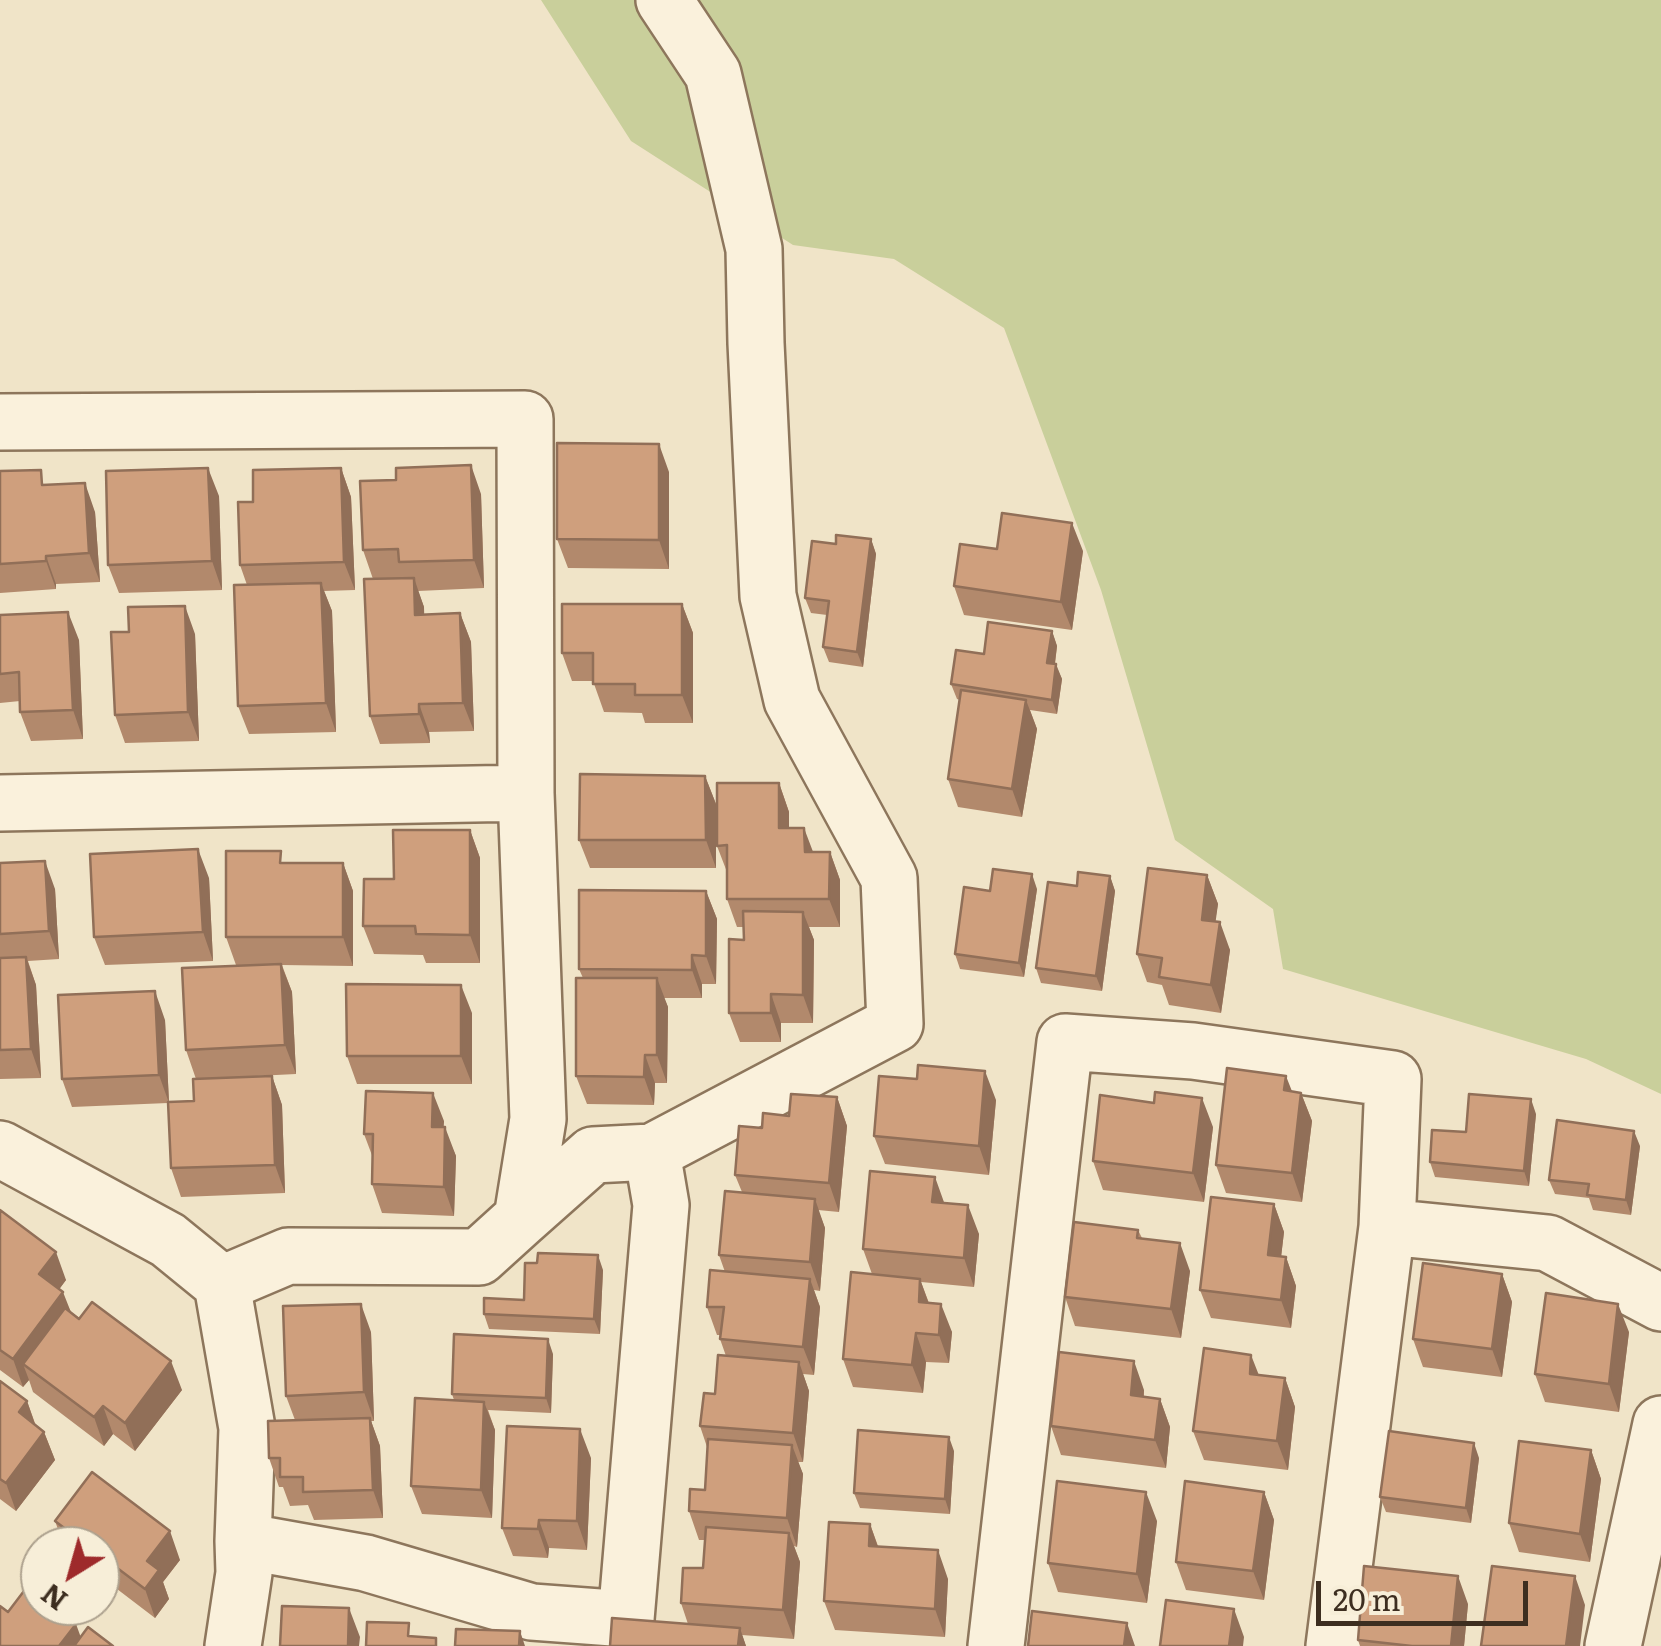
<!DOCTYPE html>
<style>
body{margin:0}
#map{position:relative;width:1661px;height:1646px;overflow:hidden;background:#f0e4c8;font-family:Literata,serif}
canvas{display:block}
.north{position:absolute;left:20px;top:1526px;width:100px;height:100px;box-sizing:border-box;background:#f7eed8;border:2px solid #ada18e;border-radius:50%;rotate:217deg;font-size:28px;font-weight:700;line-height:40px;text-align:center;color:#3d2e20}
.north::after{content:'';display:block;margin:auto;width:35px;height:45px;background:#9e2a2b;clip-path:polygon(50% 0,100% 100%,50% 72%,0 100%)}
.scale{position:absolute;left:1316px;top:1581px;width:212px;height:45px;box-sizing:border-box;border:5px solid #3d2e20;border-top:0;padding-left:12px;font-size:30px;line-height:35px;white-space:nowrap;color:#3d2e20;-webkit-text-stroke:8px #f7eed8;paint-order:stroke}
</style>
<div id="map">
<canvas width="1661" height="1646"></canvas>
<div class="north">N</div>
<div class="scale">20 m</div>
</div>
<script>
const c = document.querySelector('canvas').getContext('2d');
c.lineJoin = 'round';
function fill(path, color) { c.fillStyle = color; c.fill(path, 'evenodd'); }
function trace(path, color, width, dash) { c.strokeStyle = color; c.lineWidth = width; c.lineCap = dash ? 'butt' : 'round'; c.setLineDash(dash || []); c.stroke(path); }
const green = new Path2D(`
 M541,0H1661V1094L1586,1059L1283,969L1273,909L1175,840L1101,590L1004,328L894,259L793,245L631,141Z`);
const minor = new Path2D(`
 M0,422L525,419L526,793L538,1119L522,1218L479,1257L288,1256L222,1284
 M0,803L526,793
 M0,1149L168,1240L222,1284L247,1428L243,1541L244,1573L233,1646
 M522,1218L593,1155L652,1152L895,1024L889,878L792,700L768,596L756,343L754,249L713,74L664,0
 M1387,1227L1548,1243L1661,1303
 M243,1541L366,1563L532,1612L626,1619L661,1205L652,1152
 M996,1646L1065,1042L1193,1051L1393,1079L1387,1227L1334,1646
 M1613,1646L1661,1424`);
const wall = new Path2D(`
 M341,468L351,497L355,590L324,591L332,611L336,732L249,734L238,706L247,585L240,565L253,502Z
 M0,471L47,485L95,512L100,582L56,584V589L0,593Z
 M669,472V569L568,568L557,539Z
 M481,494L484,588L418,591L424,607V615L460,613L471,642L474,731L429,732L430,743L380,744L370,716L404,578L373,579L363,550Z
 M219,496L222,590L119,593L108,565Z
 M871,539L876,554L863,667L829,662L823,647L827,615L811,613L805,598L836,544Z
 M997,549L1083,551L1072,630L964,615L954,586Z
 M682,604L693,633V723H645L642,713L604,712L593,681H572L562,653Z
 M0,615L79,640L83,739L31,741L20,712V701L0,703Z
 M1052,631L1057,646L1055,664L1062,679L1057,714L1030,710L1037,729L1022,817L958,807L948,779L960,700L957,699L951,684L984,654Z
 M129,632L195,634L199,741L125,743L115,715Z
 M705,776L716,804V868H590L579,840Z
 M779,783L789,812V828L813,852H830L840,880V927H809L814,940L813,1023H781V1042H740L729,1013L744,940V927H737L727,899V872L717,846Z
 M470,830L480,858V963H426L423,955L374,954L363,926L394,879Z
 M0,863L55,889L59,959L28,961L36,985L41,1078L0,1079Z
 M286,863H343L353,891V966L282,965L292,992L296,1074L196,1079L186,1050L236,965L226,937Z
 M1207,875L1218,904L1215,921L1230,950L1221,1013L1169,1005L1162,985L1147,982L1137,954Z
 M1110,876L1115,891L1102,991L1041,983L1036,968L1077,886Z
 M209,878L213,961L105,965L94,937Z
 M1037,889L1024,977L960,969L955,954L990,891Z
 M706,891L717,919L716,984H702V998H664L668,1007L667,1083H655L654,1105L587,1104L576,1076L583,978L579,969Z
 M472,1013V1084H357L347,1056Z
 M165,1020L169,1102L194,1101L272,1076L282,1105L285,1193L181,1197L171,1168L168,1103L72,1107L62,1079Z
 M1292,1091L1301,1093L1312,1121L1302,1202L1226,1193L1216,1165Z
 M837,1097L847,1126L839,1212L818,1210L825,1228L820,1291L814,1290L820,1307L814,1375L803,1374L809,1391L803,1462H798L803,1474L797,1547L794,1546L800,1562L794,1639L742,1635L746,1646H610L688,1624L681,1603L703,1568L705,1540H699L689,1511L705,1490L707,1447L700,1426L715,1394L726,1356L720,1339L721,1335H717L707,1307L725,1272L719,1255L742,1192L735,1175L762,1128L789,1116Z
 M996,1100L989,1175L885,1164L874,1136Z
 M1536,1114L1529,1186L1435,1177L1430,1162L1466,1132Z
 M444,1121L443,1127L456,1156L454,1216L382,1213L372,1184L373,1158L364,1134Z
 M1213,1127L1204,1202L1103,1190L1093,1161Z
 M1640,1146L1631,1215L1593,1210L1589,1198L1555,1194L1549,1180Z
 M944,1203L979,1234L974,1287L921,1282L929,1303L952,1332L949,1363L926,1362L923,1393L853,1387L843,1359L872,1274L863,1249Z
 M1274,1204L1284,1232L1281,1257H1286L1296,1286L1291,1328L1211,1318L1200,1290Z
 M0,1210L66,1280L59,1289L71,1312L182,1390L135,1451L113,1434L104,1446L33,1392L29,1380L23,1387L0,1370Z
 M1138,1230L1142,1238L1190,1271L1181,1338L1075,1326L1065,1297Z
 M537,1263L603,1270L600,1334L489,1329L484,1314L524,1300Z
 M1502,1274L1512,1302L1502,1377L1423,1367L1413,1339Z
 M371,1332L374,1421H371L380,1446L383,1518L314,1520L308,1505L290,1506L283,1487H279L269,1458L295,1420L286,1396Z
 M1629,1332L1619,1412L1545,1402L1535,1374Z
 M553,1354L551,1413L488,1410L495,1430L492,1518L422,1514L411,1486L454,1400L452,1394Z
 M1285,1378L1295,1407L1288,1470L1204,1460L1193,1431Z
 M0,1381L27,1401L36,1426L44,1432L55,1460L16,1511L0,1499Z
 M1144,1390V1396L1160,1399L1170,1427L1166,1468L1061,1455L1051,1426Z
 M1591,1450L1601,1479L1590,1562L1519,1552L1509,1523Z
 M954,1451L950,1514L860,1508L854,1493Z
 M591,1458L587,1550L549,1548L548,1558L513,1556L502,1528Z
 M1479,1458L1471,1523L1386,1512L1380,1497Z
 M1264,1492L1274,1520L1264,1600L1186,1590L1176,1562Z
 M55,1521L180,1560L163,1582L169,1599L155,1618L100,1576V1546H64Z
 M1157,1521L1147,1603L1058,1592L1048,1563Z
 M870,1524L878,1546L948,1579L945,1637L835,1630L824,1601Z
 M1468,1604L1464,1646H1360L1358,1640Z`);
const shadedWall = new Path2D(`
 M659,444L669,472V569L659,540Z
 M471,465L481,494L484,588L474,560Z
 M208,468L219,496L222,590L212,561Z
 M341,468L351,497L355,590L344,562Z
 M85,483L95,512L100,582L89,553Z
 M1072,523L1083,551L1072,630L1061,602Z
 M871,539L876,554L863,667L857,652Z
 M46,556L56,584V589L46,561Z
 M414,578L424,607L425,643L415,615Z
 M321,583L332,611L336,732L326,703Z
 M682,604L693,633V723L682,695Z
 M185,606L195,634L199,741L188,712Z
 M68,612L79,640L83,739L73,710Z
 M460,613L471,642L474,731L463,703Z
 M1052,631L1057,646L1053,678L1047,663Z
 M1056,664L1062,679L1057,714L1052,700Z
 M1026,700L1037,729L1022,817L1012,789Z
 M419,704L429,732L430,743L419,714Z
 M705,776L716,804V868L706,840Z
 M779,783L789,812V857L779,828Z
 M804,828L815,857L805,852Z
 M470,830L480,858V963L470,935Z
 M198,849L209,878L213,961L203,932Z
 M830,852L840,880V927L829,899Z
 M45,861L55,889L59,959L49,931Z
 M343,863L353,891V966L343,937Z
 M1032,874L1037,889L1024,977L1019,963Z
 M1207,875L1218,904L1212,948L1202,920Z
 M1110,876L1115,891L1102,991L1096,976Z
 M706,891L717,919L716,984L706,956Z
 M803,912L814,940L813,1023L803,995Z
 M1220,922L1230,950L1221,1013L1211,985Z
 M692,955L702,984V998L692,970Z
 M26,957L36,985L41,1078L31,1049Z
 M281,964L292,992L296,1074L285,1045Z
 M657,978L668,1007L667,1083L657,1055Z
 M461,985L472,1013V1084L461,1056Z
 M155,991L165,1020L169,1103L159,1075Z
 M771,994L781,1023V1042L771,1013Z
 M645,1055L655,1083L654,1105L644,1077Z
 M985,1071L996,1100L989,1175L979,1146Z
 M272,1076L282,1105L285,1193L275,1165Z
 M1286,1076L1297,1104L1284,1090Z
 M433,1093L444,1121L442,1156L432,1127Z
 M1301,1093L1312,1121L1302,1202L1292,1173Z
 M837,1097L847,1126L839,1212L829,1183Z
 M1202,1098L1213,1127L1204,1202L1193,1173Z
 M1531,1099L1536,1114L1529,1186L1524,1171Z
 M445,1127L456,1156L454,1216L444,1187Z
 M1634,1131L1640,1146L1631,1215L1626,1200Z
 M935,1177L945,1205L932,1202Z
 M815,1199L825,1228L820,1291L810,1262Z
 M1274,1204L1284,1232L1278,1283L1268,1255Z
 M968,1205L979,1234L974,1287L964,1258Z
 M1180,1243L1190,1271L1181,1338L1171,1309Z
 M56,1252L66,1280L50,1302L39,1274Z
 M598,1255L603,1270L600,1334L594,1319Z
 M1286,1257L1296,1286L1291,1328L1281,1300Z
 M1502,1274L1512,1302L1502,1377L1492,1349Z
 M810,1279L820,1307L814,1375L803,1347Z
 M920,1279L930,1307L919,1302Z
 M63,1292L74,1320L23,1364L29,1380L23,1387L13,1359Z
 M361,1304L371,1332L374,1421L364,1392Z
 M941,1304L952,1332L949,1363L939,1335Z
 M1618,1304L1629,1332L1619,1412L1609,1384Z
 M916,1333L926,1362L923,1393L912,1365Z
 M548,1339L553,1354L551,1413L546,1398Z
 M1251,1355L1262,1383L1250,1374Z
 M171,1361L182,1390L135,1451L125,1423Z
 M1134,1361L1144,1390L1141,1423L1131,1395Z
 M799,1362L809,1391L803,1462L793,1433Z
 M1285,1378L1295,1407L1288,1470L1277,1441Z
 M1160,1399L1170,1427L1166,1468L1155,1440Z
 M27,1401L37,1430L19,1412Z
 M484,1402L495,1430L492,1518L481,1490Z
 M103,1406L113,1434L104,1446L94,1417Z
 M370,1418L380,1446L383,1518L373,1490Z
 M580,1429L591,1458L587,1550L577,1521Z
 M44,1432L55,1460L16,1511L6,1483Z
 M949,1437L954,1451L950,1514L945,1499Z
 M1474,1443L1479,1458L1471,1523L1466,1508Z
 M792,1445L803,1474L797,1547L787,1518Z
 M1591,1450L1601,1479L1590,1562L1580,1534Z
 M1146,1492L1157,1521L1147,1603L1137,1574Z
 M1264,1492L1274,1520L1264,1600L1253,1571Z
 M539,1520L549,1548L548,1558L538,1529Z
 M870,1524L880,1553L869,1546Z
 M170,1531L180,1560L163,1582L169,1599L155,1618L145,1589L147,1561Z
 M789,1533L800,1562L794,1639L783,1610Z
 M938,1550L948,1579L945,1637L935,1609Z
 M1458,1576L1468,1604L1464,1646H1451Z
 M1575,1576L1585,1605L1580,1646H1566Z
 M349,1608L360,1637L359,1646H348Z
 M1234,1609L1244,1637L1243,1646H1229Z
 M1127,1623L1135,1646H1124Z
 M76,1624L84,1646H59Z
 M740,1628L746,1646H738Z
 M520,1631L525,1646H519Z`);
const building = new Path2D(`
 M557,443L659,444V540L557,539Z
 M471,465L474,560L399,562L398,549L363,550L360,481L396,480V468Z
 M208,468L212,561L108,565L106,471Z
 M341,468L344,562L240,565L238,502H253V470Z
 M41,470L42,485L85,483L89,553L46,556V561L0,564V471Z
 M1002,513L1072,523L1061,602L954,586L960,544L997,549Z
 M836,535L871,539L857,652L823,647L829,601L805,598L812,541L836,544Z
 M414,578L415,615L460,613L463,703L419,704V714L370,716L364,579Z
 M321,583L326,703L238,706L234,585Z
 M562,604H682V695H635V684H593V653H562Z
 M185,606L188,712L115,715L111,632H129L128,607Z
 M68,612L73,710L20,712L19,672L0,674V615Z
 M988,622L1052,631L1047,663L1056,664L1052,700L951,684L956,650L984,654Z
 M961,690L1026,700L1012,789L948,779Z
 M580,774L705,776L706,840H579Z
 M717,783H779V828H804L805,852H830L829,899H727V845L717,846Z
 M393,830H470V935L416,934L415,926H363L364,879H394Z
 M198,849L203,932L94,937L90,854Z
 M226,851H281L280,863H343V937H226Z
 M45,861L49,931L0,934V863Z
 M1148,868L1207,875L1202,920L1220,922L1211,985L1159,977L1162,958L1137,954Z
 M993,869L1032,874L1019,963L955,954L964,887L990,891Z
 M1078,872L1110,876L1096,976L1036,968L1048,882L1077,886Z
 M579,890L706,891V956L692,955V970L579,969Z
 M743,911L803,912V995L771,994V1013H729V939L744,940Z
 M26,957L31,1049L0,1050V958Z
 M281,964L285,1045L186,1050L182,968Z
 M576,978H657V1055H645L644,1077L576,1076Z
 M346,984L461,985V1056H347Z
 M155,991L159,1075L62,1079L58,995Z
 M918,1065L985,1071L979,1146L874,1136L879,1076L917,1079Z
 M1227,1068L1286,1076L1284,1090L1301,1093L1292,1173L1216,1165Z
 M272,1076L275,1165L171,1168L168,1102L194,1101L193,1079Z
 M366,1091L433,1093L432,1127H445L444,1187L372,1184L373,1134H364Z
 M1155,1092L1202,1098L1193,1173L1093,1161L1100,1095L1154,1103Z
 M791,1094L837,1097L829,1183L735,1175L739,1126L762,1128L763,1113L789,1116Z
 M1469,1094L1531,1099L1524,1171L1430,1162L1432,1130L1466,1132Z
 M1557,1120L1634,1131L1626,1200L1587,1195L1589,1184L1549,1180Z
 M870,1171L935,1177L932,1202L968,1205L964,1258L863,1249Z
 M725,1191L815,1199L810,1262L719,1255Z
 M1211,1197L1274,1204L1268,1255L1286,1257L1281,1300L1200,1290Z
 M0,1210L56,1252L39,1274L63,1292L13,1359L0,1350Z
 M1074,1222L1138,1230L1137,1238L1180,1243L1171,1309L1065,1297Z
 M538,1253L598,1255L594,1319L484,1314V1298L524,1300L525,1263H537Z
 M1423,1263L1502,1274L1492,1349L1413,1339Z
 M710,1270L810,1279L803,1347L720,1339L724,1307H707Z
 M851,1272L920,1279L919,1302L941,1304L939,1335L916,1333L912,1365L843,1359Z
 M1546,1293L1618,1304L1609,1384L1535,1374Z
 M92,1302L171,1361L125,1423L103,1406L94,1417L23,1364L65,1308L79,1319Z
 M361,1304L364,1392L286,1396L283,1306Z
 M454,1334L548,1339L546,1398L452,1394Z
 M1204,1348L1251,1355L1250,1374L1285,1378L1277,1441L1193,1431Z
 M1059,1352L1134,1361L1131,1395L1160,1399L1155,1440L1051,1426Z
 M718,1355L799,1362L793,1433L700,1426L704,1393L715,1394Z
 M0,1381L27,1401L19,1412L44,1432L6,1483L0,1479Z
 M415,1398L484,1402L481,1490L411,1486Z
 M370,1418L373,1490L303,1492V1477H280V1458H269L268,1421Z
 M507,1426L580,1429L577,1521L539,1520L538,1529L502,1528Z
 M858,1430L949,1437L945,1499L854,1493Z
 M1389,1431L1474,1443L1466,1508L1380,1497Z
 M708,1439L792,1445L787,1518L689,1511L690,1489L705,1490Z
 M1519,1441L1591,1450L1580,1534L1509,1523Z
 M92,1472L170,1531L147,1561L159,1570L145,1589L100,1555V1546H88L55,1521Z
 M1057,1481L1146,1492L1137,1574L1048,1563Z
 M1185,1481L1264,1492L1253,1571L1176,1562Z
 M829,1522L870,1524L869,1546L938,1550L935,1609L824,1601Z
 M706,1527L789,1533L783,1610L681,1603L683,1568H703Z
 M1364,1566L1458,1576L1451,1646H1412L1358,1640Z
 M1492,1566L1575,1576L1566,1646H1481Z
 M27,1587L40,1596V1606H53L76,1624L59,1646H0V1606L8,1612Z
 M1166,1600L1234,1609L1229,1646H1160Z
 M282,1606L349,1608L348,1646H280Z
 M1032,1611L1127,1623L1124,1646H1028Z
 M612,1618L740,1628L738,1646H610Z
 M367,1622L409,1623L408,1636L436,1638V1646H366Z
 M88,1627L113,1646H74Z
 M456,1629L520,1631L519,1646H455Z`);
fill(green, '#c9cf9b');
trace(minor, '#8d765c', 60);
trace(minor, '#faf1dc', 55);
fill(wall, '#b2896c');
fill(shadedWall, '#916f58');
fill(building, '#cf9f7d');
trace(building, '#916f58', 2.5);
</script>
